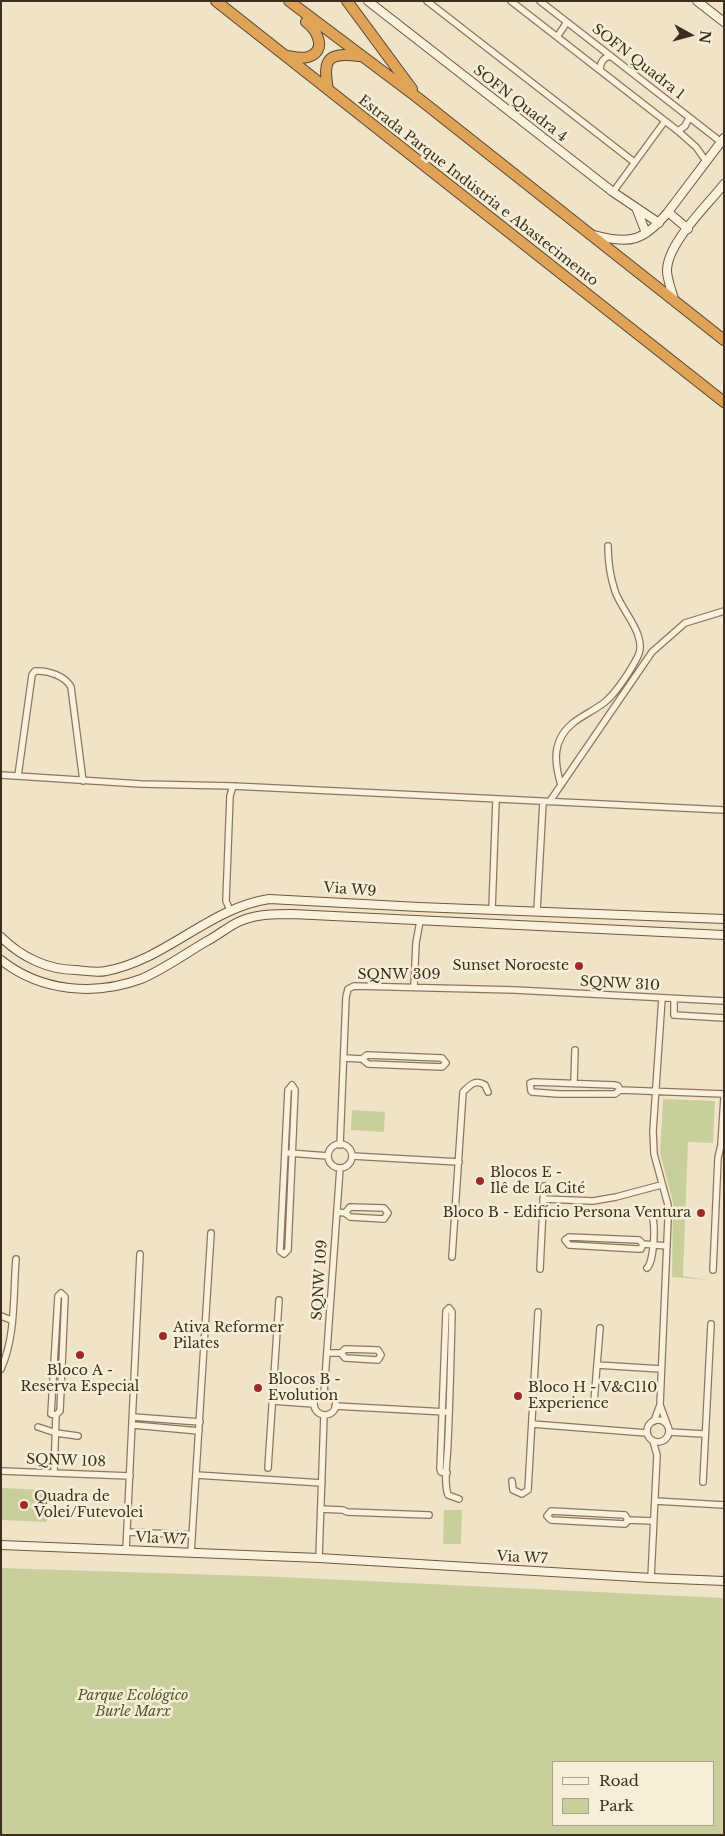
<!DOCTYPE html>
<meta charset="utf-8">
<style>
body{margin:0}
#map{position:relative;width:725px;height:1836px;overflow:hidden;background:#f0e4c8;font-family:"Libre Baskerville",serif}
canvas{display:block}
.frame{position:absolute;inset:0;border:2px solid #3d2e20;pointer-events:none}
.legend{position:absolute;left:552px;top:1761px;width:162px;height:65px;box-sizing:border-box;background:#f7eed8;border:1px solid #ada18e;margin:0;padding:6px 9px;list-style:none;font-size:15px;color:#3d2e20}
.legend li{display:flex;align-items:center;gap:10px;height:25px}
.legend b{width:25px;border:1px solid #ada18e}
.north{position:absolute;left:665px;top:10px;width:50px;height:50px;-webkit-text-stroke:4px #f7eed8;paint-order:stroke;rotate:97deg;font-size:14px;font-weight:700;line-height:20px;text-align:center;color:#3d2e20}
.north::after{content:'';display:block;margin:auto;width:18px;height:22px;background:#3d2e20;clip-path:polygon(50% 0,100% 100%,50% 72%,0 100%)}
</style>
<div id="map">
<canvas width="725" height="1836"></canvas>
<div class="frame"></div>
<ul class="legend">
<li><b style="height:6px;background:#faf1dc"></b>Road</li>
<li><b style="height:14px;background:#c9cf9b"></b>Park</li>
</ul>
<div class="north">N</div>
</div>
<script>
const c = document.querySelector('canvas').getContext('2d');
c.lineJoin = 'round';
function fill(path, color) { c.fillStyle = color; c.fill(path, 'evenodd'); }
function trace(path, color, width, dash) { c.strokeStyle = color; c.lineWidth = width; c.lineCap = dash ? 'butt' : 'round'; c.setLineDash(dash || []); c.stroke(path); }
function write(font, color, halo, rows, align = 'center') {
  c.font = font + ' "Libre Baskerville",serif'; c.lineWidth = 5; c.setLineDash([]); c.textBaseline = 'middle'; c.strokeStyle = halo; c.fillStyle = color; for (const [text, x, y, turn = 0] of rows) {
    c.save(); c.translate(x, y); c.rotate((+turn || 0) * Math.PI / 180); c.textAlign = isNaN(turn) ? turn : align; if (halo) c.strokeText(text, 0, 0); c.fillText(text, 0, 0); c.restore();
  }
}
const green = new Path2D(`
 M663,1099L715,1101L713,1143L688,1142L683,1276L708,1280L672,1277L673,1202L660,1153Z
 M352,1110L385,1112L384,1132L351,1130Z
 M1,1488L48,1490L47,1522L1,1520Z
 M444,1510H462L461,1544H443Z
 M1,1568L283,1577L724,1598V1835H1ZM714,1762V1825H554V1762Z`);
const street = new Path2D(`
 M427,1L634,162
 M511,1L678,131L696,147L706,161
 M540,1L721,142
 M557,37L567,22
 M600,70C600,63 603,57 611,56
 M678,131L685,126L689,118
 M613,192L665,121
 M1,775L141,784L233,786L724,810
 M18,776L32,675L35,671C48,670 65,676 71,687L83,781
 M561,785C554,762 552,740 573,723C583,715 595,710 605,702C616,693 631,670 638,656C648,636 621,610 615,591C610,576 608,561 608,546
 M550,801L652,652L685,623L724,611
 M230,910L226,901L230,796L233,786
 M492,910L496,800
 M537,911L543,802
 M414,987L416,943L420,921
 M674,999V1015L724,1018
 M344,1058L362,1059L368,1064L442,1067L446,1063L442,1058L367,1055L362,1059
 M574,1083L575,1050
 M292,1085L295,1090L288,1250L284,1254L280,1251L288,1090Z
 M620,1090L615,1094H558L532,1092L531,1091L530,1083L533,1082L614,1085L618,1086L620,1090L724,1094
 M328 1156a12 12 0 1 1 24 0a12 12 0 1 1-24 0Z
 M340,1145L346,997L348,989L354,986L515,990L724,1001
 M289,1153L328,1156
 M352,1156L459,1162
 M543,1199L593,1201L616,1197L661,1185
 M337,1212L345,1213L350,1217L384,1219L388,1213L384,1208L350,1207L345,1213
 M643,1244L641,1249H638L569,1245L565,1240L569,1237L639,1240L643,1244L667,1246
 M452,1257L463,1092C470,1085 475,1079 485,1085L488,1092
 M647,1268C654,1262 657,1218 650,1212
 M540,1269L544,1186
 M713,1270L718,1158L721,1145L724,1097
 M61,1293L65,1297L60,1411L56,1415L51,1414L58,1296Z
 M1,1316L11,1320
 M327,1353H341L345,1349L378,1350L381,1355L378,1360L345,1358L341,1353
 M597,1365L661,1369
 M1,1369C16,1336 13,1295 16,1259
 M324,1393L340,1168
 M314 1404a11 11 0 1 1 22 0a11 11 0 1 1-22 0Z
 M272,1401L314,1404
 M594,1402L600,1328
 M660,1405L667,1424
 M335,1406L446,1412
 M133,1417L200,1422
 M647 1431a11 11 0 1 1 22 0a11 11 0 1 1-22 0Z
 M654,1421L660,1405L668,1219V1205L654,1154L653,1131L662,998
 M532,1424L647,1433
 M133,1425L199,1431
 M38,1427L56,1433L78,1436
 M669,1432L704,1434
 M268,1468L279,1300
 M1,1471L130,1476
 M54,1473L56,1415
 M447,1473L441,1472L440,1469L446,1311L449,1308L452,1312C451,1355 450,1398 448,1441C448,1456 443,1481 448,1495L459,1499
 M196,1475L322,1483
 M512,1481L513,1490L522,1494L528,1490L538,1312
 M703,1482L711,1324
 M655,1501L724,1505
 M321,1509L343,1510L347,1512L429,1515
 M628,1520L625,1515L551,1511L547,1516L551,1520L625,1524L628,1520L653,1521
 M128,1532L192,1535
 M126,1550L140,1254
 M191,1553L211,1233
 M319,1558L324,1415
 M651,1578L657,1455L653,1441`);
const secondary = new Path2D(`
 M368,1L613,192L659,223
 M697,1L724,22
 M637,210L646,233
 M668,212L688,229
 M594,235C630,245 644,241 668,212L724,138
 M675,302C672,292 668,282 667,272C666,244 707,206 724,184
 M1,937C21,957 48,970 76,970C86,971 97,973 106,971C166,960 209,908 269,899L419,907L724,919
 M1,960C41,992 95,996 141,979C161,971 188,952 207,941C219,935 231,924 243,920C259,914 275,914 292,914L724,935
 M1,1545L319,1558L651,1578L724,1581`);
const highway = new Path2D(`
 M216,1L724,402
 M289,1L418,98L724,340
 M347,1L412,89
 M287,56C294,57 301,59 308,57C328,51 317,30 306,22
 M328,89C322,58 329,52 359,56`);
const markers = [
 [579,966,5,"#9e2a2b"],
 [480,1181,5,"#9e2a2b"],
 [701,1213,5,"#9e2a2b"],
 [163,1336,5,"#9e2a2b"],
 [80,1355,5,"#9e2a2b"],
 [258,1388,5,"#9e2a2b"],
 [518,1396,5,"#9e2a2b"],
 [24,1505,5,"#9e2a2b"]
];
const streetNames = [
 ["SOFN Quadra 1",638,62,38],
 ["SOFN Quadra 4",520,104,38],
 ["Estrada Parque Indústria e Abastecimento",478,191,38],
 ["Via W9",350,890,4],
 ["SQNW 309",399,975],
 ["SQNW 310",620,984,3],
 ["SQNW 109",320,1280,-86],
 ["SQNW 108",66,1461,2],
 ["Vla W7",161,1539,3],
 ["Via W7",522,1558,3]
];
const poiNames = [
 ["Sunset Noroeste",569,966,"right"],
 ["Blocos E -",490,1173],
 ["Ilê de La Cité",490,1189],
 ["Bloco B - Edifício Persona Ventura",691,1213,"right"],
 ["Ativa Reformer",173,1328],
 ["Pilates",173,1344],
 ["Bloco A -",80,1371,"center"],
 ["Reserva Especial",80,1387,"center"],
 ["Blocos B -",268,1380],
 ["Evolution",268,1396],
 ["Bloco H - V&C110",528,1388],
 ["Experience",528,1404],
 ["Quadra de",34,1497],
 ["Volei/Futevolei",34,1513]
];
const parkNames = [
 ["Parque Ecológico",133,1696],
 ["Burle Marx",133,1712]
];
fill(green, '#c9cf9b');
trace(street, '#8d765c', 8);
trace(secondary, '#6f573f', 10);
trace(highway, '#5b4430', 12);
trace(street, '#faf1dc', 5.5);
trace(secondary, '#faf1dc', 8);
trace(highway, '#e0a458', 10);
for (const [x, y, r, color] of markers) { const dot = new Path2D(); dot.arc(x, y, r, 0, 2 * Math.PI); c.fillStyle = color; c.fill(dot); trace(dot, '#f7eed8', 2); }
write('14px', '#3d2e20', '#f7eed8', streetNames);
write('14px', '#3d2e20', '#f7eed8', poiNames, 'left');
write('italic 14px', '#4d5a26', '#f7eed8', parkNames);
</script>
